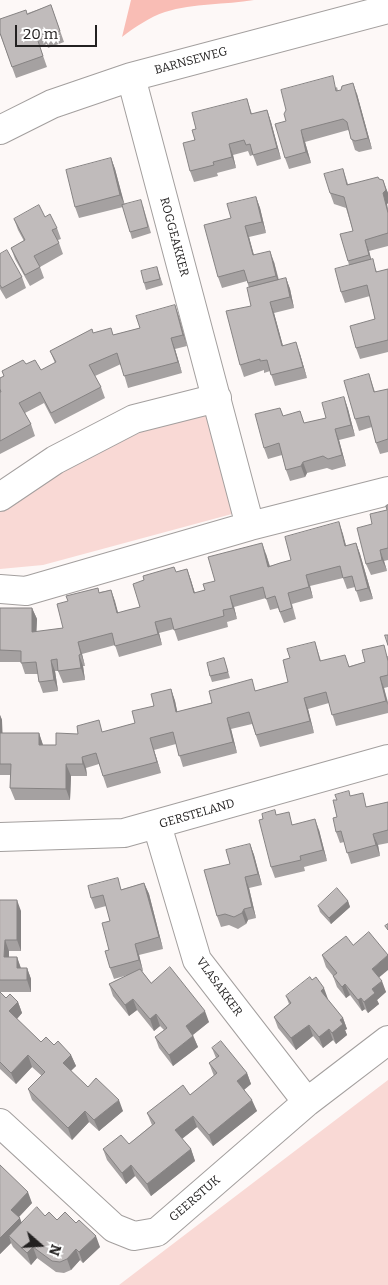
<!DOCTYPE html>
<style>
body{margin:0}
#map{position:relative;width:388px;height:1285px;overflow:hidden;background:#fdf8f7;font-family:Bitter,serif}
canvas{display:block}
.north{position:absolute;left:15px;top:1220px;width:50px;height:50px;-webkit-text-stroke:4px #fff;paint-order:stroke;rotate:109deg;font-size:14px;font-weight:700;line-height:20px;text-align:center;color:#232121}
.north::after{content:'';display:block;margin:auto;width:18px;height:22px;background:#232121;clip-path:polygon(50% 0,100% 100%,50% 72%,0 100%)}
.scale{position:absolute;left:15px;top:25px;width:82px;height:22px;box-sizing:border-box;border:2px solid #232121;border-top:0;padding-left:6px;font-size:15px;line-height:18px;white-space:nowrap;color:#232121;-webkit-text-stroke:4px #fff;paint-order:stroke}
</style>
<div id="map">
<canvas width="388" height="1285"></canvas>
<div class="north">N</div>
<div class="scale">20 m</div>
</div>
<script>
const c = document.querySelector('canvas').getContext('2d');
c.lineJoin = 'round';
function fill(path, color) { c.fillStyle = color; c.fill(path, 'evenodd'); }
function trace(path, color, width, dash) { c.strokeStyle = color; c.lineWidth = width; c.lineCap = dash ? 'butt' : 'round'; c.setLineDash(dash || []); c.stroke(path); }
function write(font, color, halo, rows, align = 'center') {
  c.font = font + ' Bitter,serif'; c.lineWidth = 4; c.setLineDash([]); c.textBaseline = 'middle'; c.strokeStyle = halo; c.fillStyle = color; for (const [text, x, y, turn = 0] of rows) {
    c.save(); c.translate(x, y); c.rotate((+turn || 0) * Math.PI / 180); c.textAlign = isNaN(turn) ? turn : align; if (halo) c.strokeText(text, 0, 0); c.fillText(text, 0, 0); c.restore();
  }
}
const green = new Path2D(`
 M206,412L232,514L43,565L0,569V509L12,498L134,434Z
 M388,1080V1285H119Z`);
const water = new Path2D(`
 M131,0H254C225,5 194,3 165,12C150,17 135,27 122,37Z`);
const minor = new Path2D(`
 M131,77L250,526
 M0,130L52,104L131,77L388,9
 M0,497L55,460L134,419L217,398
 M0,589L26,591L250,526L388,491
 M157,825L197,960L307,1102
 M0,837L124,833L388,759
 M0,1123L114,1228L134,1236L157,1232L307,1102L388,1040`);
const wall = new Path2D(`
 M51,5L64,42L48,48L47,44L40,47L47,67L16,78L0,34L28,13Z
 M337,87L338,91L357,94L372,149L359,152L355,150L349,131L348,130L305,142L311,163L289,169L285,158L286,121Z
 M247,99L252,114L267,110L271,122L281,159L257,166L253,155L250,156L248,151L233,155L236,168L217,173L218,176L194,182L190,171L196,129Z
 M111,158L115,169L124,204L143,206L151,233L132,239L123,207L79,218L75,207Z
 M343,169L348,184L379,179L387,191L388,193V203L387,204L388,209V246L369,251L371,259L377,272L388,269V352L360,359L356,348L375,319L370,296L345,303L341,292L349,265L348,261L353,231L346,208L334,204L330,193Z
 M256,197L260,208L266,233L249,237L254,255L274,262L279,280L286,278L290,289L294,308L274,313L283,346L300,354L307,378L275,386L270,371L264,373V370L244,377L240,365L251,306L249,288L247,281L222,288L218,277L231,218Z
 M45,217L57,228L61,239L58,240L63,254L40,267L44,278L30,286L15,259L11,248L24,241L18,230L14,219Z
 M0,254L22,277L26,288L6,299L0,289Z
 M157,267L163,285L146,290L144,283Z
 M175,305L179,317L187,346L175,349L182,373L128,388L121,364L95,376L101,387L105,398L55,424L44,403L25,413L31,424L35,436L0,454V378L4,376L2,371L26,364L41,370L55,363L50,351L93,333L113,335L140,328Z
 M369,374L375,392L388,389V452L380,454L376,443L372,427L359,431L355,419Z
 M344,397L348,409L355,436L339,440L346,466L332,470L327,468L307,473L305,477L290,481L286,470L282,455L268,459L264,448L280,408L283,416L305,423L326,418Z
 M388,505V560L384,561L387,571L371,575L366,564L372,524L387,510Z
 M339,522L346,546L356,543L360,554L373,599L360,602L355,587L347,589L343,578L310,586L313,598L292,604L296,619L284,623L278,608L270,610L266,598L234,607L237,619L227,622L228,627L178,641L174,629L159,633L162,645L119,657L115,645L82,654L85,666H83L85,680L63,683L58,671H55L58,691L43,693L39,682L38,674H25L21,662H0V608H32L37,619L36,632L63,628L100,592L111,590L118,613L140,607L176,572L187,569L195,593L205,590L215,581L266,554L270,566L291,560Z
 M315,642L321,661L350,666L388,656V687L384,688L388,702V713L336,726L329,703L308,709L314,733L260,747L252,724L231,729L237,753L183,767L176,744L154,750L161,773L107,788L99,764L86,768L87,776H71L70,800H15L10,788L11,775H0V715L2,720V733H39L43,745H56L78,734L103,732L135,723L171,689L175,701L177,712L288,682L290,658Z
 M224,658L230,678L212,682L210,676Z
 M350,796L367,807L388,802V843L378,845L380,856L351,864L344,842L340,843L336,832L337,817Z
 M277,815L293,825L319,830L327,861L304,867L305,871L275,878L271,867Z
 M250,844L254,855L262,885L249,888L256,918L248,920L246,924L238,929L229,925L221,927L217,916L230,864Z
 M144,883L149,894L163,949L139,955L143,971H142L151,983L209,1022L193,1035L198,1047L173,1066L159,1048L155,1037L164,1030L160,1026L154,1031L137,1010L129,1016L113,996L109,984L128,975L114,979L110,968V921L106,906L95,909L91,898Z
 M0,900L21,911V951H9V957H17L21,968H27L31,979V992H0Z
 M348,901L350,907L331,924L320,912L318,906Z
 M322,955L379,978L386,992L377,1000L379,1004L368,1013L365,1009L362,1011L350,995L346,998L337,987L333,976L326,967Z
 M0,992L6,998L18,1002L22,1013L17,1019L41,1042L54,1045L71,1055L76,1066L71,1071L88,1087L123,1111L99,1131L89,1122L72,1140L32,1100L28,1089L42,1076L32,1067L16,1084L0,1069Z
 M286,996L328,999V1000L343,1018L347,1029L345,1030L347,1035L336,1044L333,1040L323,1048L313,1036L296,1050L278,1028L274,1017L289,1004Z
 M212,1048L247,1073L251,1084L244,1090L257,1111L213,1146L197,1127L182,1139L191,1149L195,1161L151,1196L135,1176L126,1184L107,1160L103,1149L129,1144L152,1125L147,1113L190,1095L214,1076L209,1063L216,1058Z
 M0,1165L32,1203L19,1217L21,1223L45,1216L57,1220L100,1247L83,1263L80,1260L71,1270L64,1273L56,1272L37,1258L31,1265L13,1247L11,1243L0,1254Z`);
const shadedWall = new Path2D(`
 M353,83L357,94L372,149L368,138Z
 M267,110L271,122L281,159L277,148Z
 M301,130L305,142L311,163L306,152Z
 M229,144L233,155L236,168L232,157Z
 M111,158L115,169L125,206L120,195Z
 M383,180L388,193V203L387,204L388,213L383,193Z
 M256,197L260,208L266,233L262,222Z
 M245,226L249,237L257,267L253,255Z
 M365,240L369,251L373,267L369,255Z
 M270,251L274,262L280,287L276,276Z
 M286,278L290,289L294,308L290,297Z
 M270,302L274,313L286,357L282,346Z
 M175,305L179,317L187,346L183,335Z
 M171,338L175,349L182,373L178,362Z
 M296,342L300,354L307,378L303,367Z
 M344,397L348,409L355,436L351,425Z
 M335,429L339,440L346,466L342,455Z
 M303,462L307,473L305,477L301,466Z
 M339,522L343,534L349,557L345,546Z
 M262,543L266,554L273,578L268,567Z
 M356,543L360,554L373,599L368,588Z
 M380,550L384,561L387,571L382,560Z
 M187,569L191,580L198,604L194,593Z
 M306,575L310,586L313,598L309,587Z
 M111,590L115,601L121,624L117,613Z
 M230,596L234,607L237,619L233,608Z
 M32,608L37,619L36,643L32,632Z
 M155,622L159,633L162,645L158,634Z
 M78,642L82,654L85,666L81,654Z
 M79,655L83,666L85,680L81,668Z
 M51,660L55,671L58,691L54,680Z
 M380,677L384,688L388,705L386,701Z
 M171,689L175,701L180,724L176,712Z
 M304,698L308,709L314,733L310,721Z
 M0,715L2,720L3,744L0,736Z
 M227,718L231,729L237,753L233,742Z
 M39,733L43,745V757L39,745Z
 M150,738L154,750L161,773L157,762Z
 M82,757L86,768L87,776L83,764Z
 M66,764L71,776L70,800L66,789Z
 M315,819L319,830L327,861L323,850Z
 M373,834L378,845L380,856L376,845Z
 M250,844L254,855L262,885L258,874Z
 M245,877L249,888L256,918L252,907Z
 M144,883L149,894L163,949L159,937Z
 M17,900L21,911V951L17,940Z
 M348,901L350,907L331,924L329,918Z
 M244,909L248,920L246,924L242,913Z
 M5,940L9,951V968L4,957Z
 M135,944L139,955L143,971L139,960Z
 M388,955V970L376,980L372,969Z
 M17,957L21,969L17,968Z
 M27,968L31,979V992L27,980Z
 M382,981L386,992L377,1000L379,1004L368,1013L364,1002L372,989Z
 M345,984L350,995L346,998L342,987Z
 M324,988L328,999L325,1002L321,991Z
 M361,998L365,1009L362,1011L358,1000Z
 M133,999L137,1010L129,1016L125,1005Z
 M18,1002L22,1013L13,1023L9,1011Z
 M205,1011L209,1022L190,1037L186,1026Z
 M156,1014L160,1026L154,1031L150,1019Z
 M343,1018L347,1029L345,1030L347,1035L336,1044L332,1033L340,1020Z
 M309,1025L313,1036L296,1050L291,1038Z
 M329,1029L333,1040L323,1048L319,1037Z
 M193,1036L198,1047L173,1066L169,1055Z
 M28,1055L32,1067L16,1084L11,1073Z
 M71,1055L76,1066L67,1074L63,1063Z
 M247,1073L251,1084L241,1092L237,1081Z
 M119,1100L123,1111L99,1131L94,1120Z
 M252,1100L257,1111L213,1146L209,1135Z
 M85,1111L89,1122L72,1140L68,1128Z
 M193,1116L197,1127L179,1141L175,1130Z
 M191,1149L195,1161L151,1196L147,1184Z
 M131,1165L135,1176L126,1184L122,1173Z
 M28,1192L32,1203L15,1221L11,1210Z
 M20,1218L24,1229L9,1236L11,1243L0,1254V1238Z
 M96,1236L100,1247L83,1263L79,1252Z
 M33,1247L37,1258L31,1265L27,1253Z
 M76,1249L80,1260L71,1270L67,1259Z`);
const building = new Path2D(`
 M51,5L60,31L44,36L43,33L36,35L43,56L12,67L0,33V19L26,10L27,14Z
 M333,76L336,91L341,90L342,86L353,83L368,138L355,141L351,139L347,122L343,119L301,130L306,152L285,158L275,124L286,121L284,114L286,110L281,90Z
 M247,99L251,114L267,110L277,148L253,155L250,144L246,145L244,140L229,144L232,157L213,162L214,165L190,171L183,143L195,140L192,130L196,129L192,113Z
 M111,158L120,195L75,207L66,170Z
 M343,169L347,185L378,177L379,179L383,180L386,190L383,193L388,213V233L365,240L369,255L348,261L340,234L353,231L344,197L330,193L324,174Z
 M256,197L262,222L245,226L253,255L270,251L276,276L248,283L244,270L218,277L204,225L231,218L227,204Z
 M141,200L148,227L130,232L122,205Z
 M39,205L45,217L50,214L57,228L52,230L59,243L34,256L40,267L25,275L11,248L25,240L14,219Z
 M7,250L22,277L2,288L0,285V254Z
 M373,259L376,272L388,269V340L356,348L350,326L375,319L367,285L341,292L335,269Z
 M157,267L160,279L144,283L141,271Z
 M286,278L290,297L270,302L282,346L296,342L303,367L271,375L267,360L260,361V359L240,365L226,311L251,306L247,288Z
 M175,305L183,335L171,338L178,362L124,376L117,353L89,365L101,387L51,413L40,392L19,403L31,424L0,441V392H1L0,389V378L4,376L2,371L23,360L26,364L35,360L41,370L56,362L50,351L92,329L93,333L111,328L113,335L140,328L136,316Z
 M369,374L374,392L388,389V439L376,443L369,416L355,419L344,381Z
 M344,397L351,425L335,429L342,455L328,459L323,456L303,462L301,466L286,470L279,443L264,448L255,414L280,408L283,416L300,411L304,423L326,418L322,403Z
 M388,505V548L380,550L382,560L366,564L357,528L372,524L370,514L387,510L386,506Z
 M339,522L345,546L356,543L368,588L356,591L352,576L343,578L340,566L306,575L309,587L288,593L292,608L280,612L275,596L266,599L263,587L230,596L233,608L223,610L224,616L174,630L171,618L155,622L158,634L115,646L112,633L78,642L81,654L79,655L81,668L58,671L57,659L51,660L54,680L39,682L36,662L21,663V651L0,650V608H32V632L63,628L57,604L68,601L66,596L98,588L99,593L111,590L117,613L128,610L140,607L133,584L144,580L143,576L174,567L176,572L187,569L194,593L205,590L203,584L215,581L208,557L262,543L268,567L280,563L291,560L285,537Z
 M385,635H388V645Z
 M315,642L320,661L345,655L349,667L365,662L362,650L384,645L388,661V675L380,677L386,701L332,715L326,692L304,698L310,721L256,735L249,712L227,718L233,742L179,756L173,732L150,738L157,762L103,776L96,753L82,757L83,764H66V789L10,788L11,764H0V733H39V745H56V733L78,734L77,726L99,720L102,732L135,723L132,711L154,706L151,694L171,689L176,712L212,703L209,691L252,679L255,691L288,682L283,660L290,658L287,649Z
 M224,658L228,672L210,676L207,663Z
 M349,791L350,796L363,793L366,807L388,802V830L373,834L376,845L347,853L341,831L336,832L333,818L337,817L333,800H337L335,795Z
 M275,810L276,815L289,812L292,825L315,819L323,850L300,856L301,860L271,867L259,820L263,819L262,814Z
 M250,844L258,874L245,877L252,907L244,909L242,913L234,917L225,914L217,916L204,870L230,864L226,850Z
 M118,878L121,890L144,883L159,937L135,944L139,960L110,968L105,951L109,950L102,923L110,921L103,895L91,898L88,886Z
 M337,888L348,901L329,918L318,906Z
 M0,900H17V940H5L4,957H17V968H27V980H0Z
 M388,924V930L385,926Z
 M369,932L388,955L372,969L382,981L372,989L375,993L364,1002L361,998L358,1000L345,984L342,987L333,976L337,973L322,955L346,936L353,945Z
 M170,967L205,1011L186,1026L193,1036L169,1055L155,1037L167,1028L156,1014L150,1019L133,999L125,1005L109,984L140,969L151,983Z
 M310,977L312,980L316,977L324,988L321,991L343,1018L340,1020L343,1024L332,1033L329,1029L319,1037L309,1025L291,1038L274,1017L291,1003L286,996Z
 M0,992L6,998L10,994L18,1002L9,1011L41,1042L46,1037L54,1045L58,1041L71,1055L63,1063L88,1087L96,1078L119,1100L94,1120L85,1111L68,1128L28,1089L45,1072L28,1055L11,1073L0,1062Z
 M221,1041L247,1073L237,1081L252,1100L209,1135L193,1116L175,1130L191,1149L147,1184L131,1165L122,1173L103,1149L121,1135L129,1144L155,1123L147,1113L183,1085L190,1095L217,1073L209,1063L219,1056L212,1048Z
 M0,1165L28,1192L11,1210L20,1218L0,1238Z
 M37,1207L45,1216L49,1212L57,1220L65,1212L76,1223L79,1220L96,1236L79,1252L76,1249L67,1259L60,1262L52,1261L33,1247L27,1253L9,1236Z`);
const streetNames = [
 ["BARNSEWEG",191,61,-15],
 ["ROGGEAKKER",174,237,75],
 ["GERSTELAND",197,814,-16],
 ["VLASAKKER",219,987,54],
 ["GEERSTUK",195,1199,-41]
];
fill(green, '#f9d9d5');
fill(water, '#f9bdb5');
trace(minor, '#a39f9e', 30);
trace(minor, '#fff', 28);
fill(wall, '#a5a1a1');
fill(shadedWall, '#868383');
fill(building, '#c0bbbb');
trace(building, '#868383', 1);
write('12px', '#232121', '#fff', streetNames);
</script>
